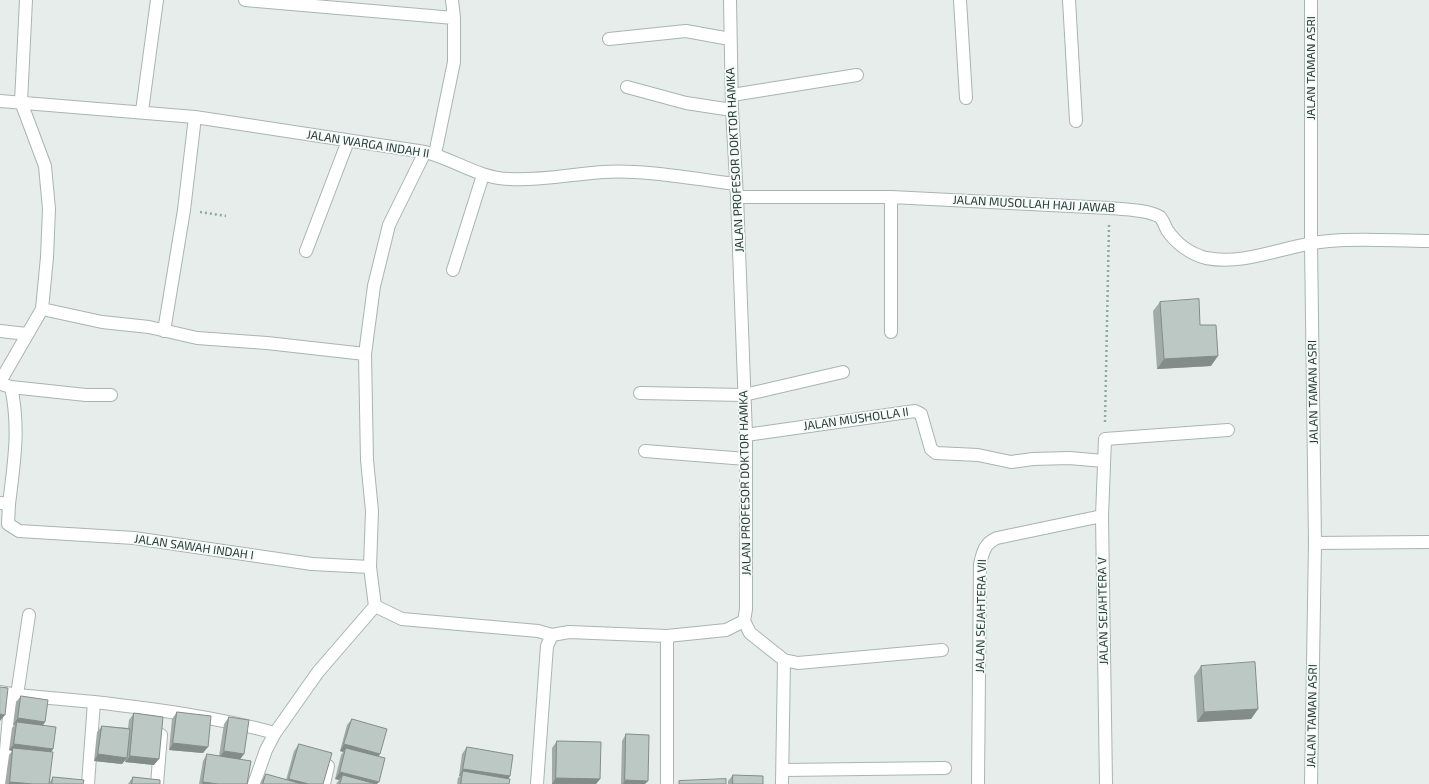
<!DOCTYPE html>
<style>
body{margin:0}
canvas{display:block;background:#e6edea}
</style>
<canvas width="1429" height="784"></canvas>
<script>
const c = document.querySelector('canvas').getContext('2d');
c.lineJoin = 'round';
function trace(path, color, width, dash) { c.strokeStyle = color; c.lineWidth = width; c.lineCap = dash ? 'butt' : 'round'; c.setLineDash(dash || []); c.stroke(path); }
function fill(path, color) { c.fillStyle = color; c.fill(path, 'evenodd'); }
function write(font, color, halo, rows, align = 'center') {
  c.font = font + ' "Exo 2",sans-serif'; c.lineWidth = 3.5; c.setLineDash([]); c.textBaseline = 'middle'; c.strokeStyle = halo; c.fillStyle = color; for (const [text, x, y, turn = 0] of rows) {
    c.save(); c.translate(x, y); c.rotate((+turn || 0) * Math.PI / 180); c.textAlign = isNaN(turn) ? turn : align; if (halo) c.strokeText(text, 0, 0); c.fillText(text, 0, 0); c.restore();
  }
}
const path = new Path2D(`
 M200,212L226,216
 M1105,422L1109,225`);
const minor = new Path2D(`
 M26,0L21,102L45,166L49,209L47,257L42,309L1,380L4,385L11,387L86,395H111
 M245,0L454,18
 M960,0L966,98
 M1069,0L1076,121
 M609,39L686,31L730,39
 M627,87L686,103L732,110
 M732,95L857,75
 M0,101L195,117L425,152C454,159 478,178 509,179C540,181 572,174 603,172C644,169 694,179 736,184
 M142,111L157,0
 M435,154L454,62V18L452,0
 M737,197H891L1109,208C1122,209 1149,210 1160,217C1163,220 1165,226 1167,230C1176,243 1190,254 1206,258C1248,266 1287,244 1329,241C1361,238 1396,241 1429,241
 M306,251L348,141
 M453,270L483,175
 M42,309L102,322L149,327L197,338L267,343L365,354
 M0,331L27,334
 M164,331L184,210L195,117
 M891,332V197
 M640,393L744,395L843,372
 M746,435L915,411L921,414L931,449L936,453L978,455L1011,462L1033,459L1069,458L1104,461
 M645,451L746,459
 M0,503L9,504L8,524L19,531L134,538L312,564L370,567
 M9,504C14,463 20,428 11,387
 M1315,543L1429,542
 M375,606L370,567L372,511L367,460L365,354L374,286L389,225L425,152
 M375,606L402,619L538,631L552,635
 M744,621L750,633L784,660L798,663L942,650
 M0,692L17,695L94,702
 M17,695L29,615
 M783,770L945,768
 M3,784L11,694
 M88,784L94,702C155,709 216,717 275,733
 M157,784L161,735
 M254,784L266,750L275,733L318,672L375,606
 M324,784L328,766
 M537,784L547,646L552,635L569,632L667,636L726,630L744,621L746,609V435L737,197L732,110L730,0
 M667,784V636
 M782,784L784,660
 M978,784L980,564C983,551 985,543 997,538L1102,516
 M1106,784L1102,516L1105,439L1228,430
 M1311,784L1315,543L1311,243V0`);
const wall = new Path2D(`
 M1160,302L1200,325L1211,366L1157,369L1153,311Z
 M1201,666L1258,709L1251,719L1197,722L1194,676Z
 M21,696L43,725L53,749L51,752L50,782L53,777L83,784H5L9,755L12,751L9,750L12,728L14,725H13L16,702Z
 M177,712L203,753L169,750L172,719Z
 M134,713L154,765L125,762V760L122,764L94,761L97,732L102,726L128,728L129,720Z
 M229,717L247,784H199L203,761L207,754L219,756L224,724Z
 M352,719L378,756L377,784H336L339,780L335,779L341,755L343,752L340,751L347,725Z
 M626,734L645,784H621L622,741Z
 M557,741L600,779L596,784H552V748Z
 M299,744L323,784H260L261,781L266,774L286,780L294,751Z
 M467,747L510,776L508,779L509,784H457L458,778L460,776H459L462,754Z
 M733,775L763,784H728V781Z
 M133,777L160,784H128Z`);
const shadedWall = new Path2D(`
 M1218,356L1211,366L1157,369L1164,359Z
 M1258,709L1251,719L1197,722L1204,712Z
 M0,714L5,715L0,721Z
 M18,718L45,722L41,729L17,722L14,725H13Z
 M173,743L208,747L203,753L169,750Z
 M14,744L53,749L48,756L13,748L12,751L9,750Z
 M344,744L380,754L375,761L346,748L343,752L340,751Z
 M224,751L244,754L239,761L219,758Z
 M98,754L127,758L122,764L94,761Z
 M130,756L159,759L154,765L125,762Z
 M463,769L510,776L505,783L463,771L460,776H459Z
 M340,772L379,782L377,784H356L343,775L339,780L335,779Z
 M556,778L600,779L596,784H552Z
 M289,779L309,784H286Z
 M625,780L648,781L645,784H623Z
 M10,782L33,784H8Z
 M203,782L218,784H202Z`);
const building = new Path2D(`
 M1199,299L1200,325H1216L1218,356L1164,359L1160,302Z
 M1255,662L1258,709L1204,712L1201,666Z
 M0,687L8,688L5,715L0,714Z
 M21,696L48,700L45,722L18,718Z
 M177,712L211,716L208,747L173,743Z
 M134,713L163,717L159,759L130,756Z
 M229,717L249,720L244,754L224,751Z
 M352,719L387,729L380,754L344,744Z
 M17,722L56,727L53,749L14,744Z
 M102,726L130,729L127,758L98,754Z
 M626,734L649,735L648,781L625,780Z
 M557,741L601,742L600,779L556,778Z
 M299,744L332,753L323,784H309L289,779Z
 M467,747L513,755L510,776L463,769Z
 M13,748L53,752L49,784H33L10,782Z
 M346,748L385,758L379,782L340,772Z
 M207,754L251,761L247,784H218L203,782Z
 M463,771L510,779L509,784H461Z
 M266,774L302,784H263Z
 M343,775L376,784H340Z
 M733,775L763,776V784H733Z
 M53,777L84,780L83,784H52Z
 M133,777L160,780V784H132Z
 M726,779V784H679V781Z`);
const streetNames = [
 ["JALAN TAMAN ASRI",1311,68,-90],
 ["JALAN WARGA INDAH II",368,144,9],
 ["JALAN PROFESOR DOKTOR HAMKA",735,160,-93],
 ["JALAN MUSOLLAH HAJI JAWAB",1034,204,3],
 ["JALAN TAMAN ASRI",1313,392,-91],
 ["JALAN MUSHOLLA II",856,419,-8],
 ["JALAN PROFESOR DOKTOR HAMKA",745,483,-91],
 ["JALAN SAWAH INDAH I",194,547,8],
 ["JALAN SEJAHTERA V",1103,611,-91],
 ["JALAN SEJAHTERA VII",981,616,-89],
 ["JALAN TAMAN ASRI",1312,716,-89]
];
trace(minor, '#a9b5b1', 14);
trace(path, '#89ada4', 2.5, [2, 3]);
trace(minor, '#fff', 12);
fill(wall, '#a1aca8');
fill(shadedWall, '#838c88');
fill(building, '#bbc8c3');
trace(building, '#838c88', 1);
write('12px', '#263d38', '#f6faf8', streetNames);
</script>
